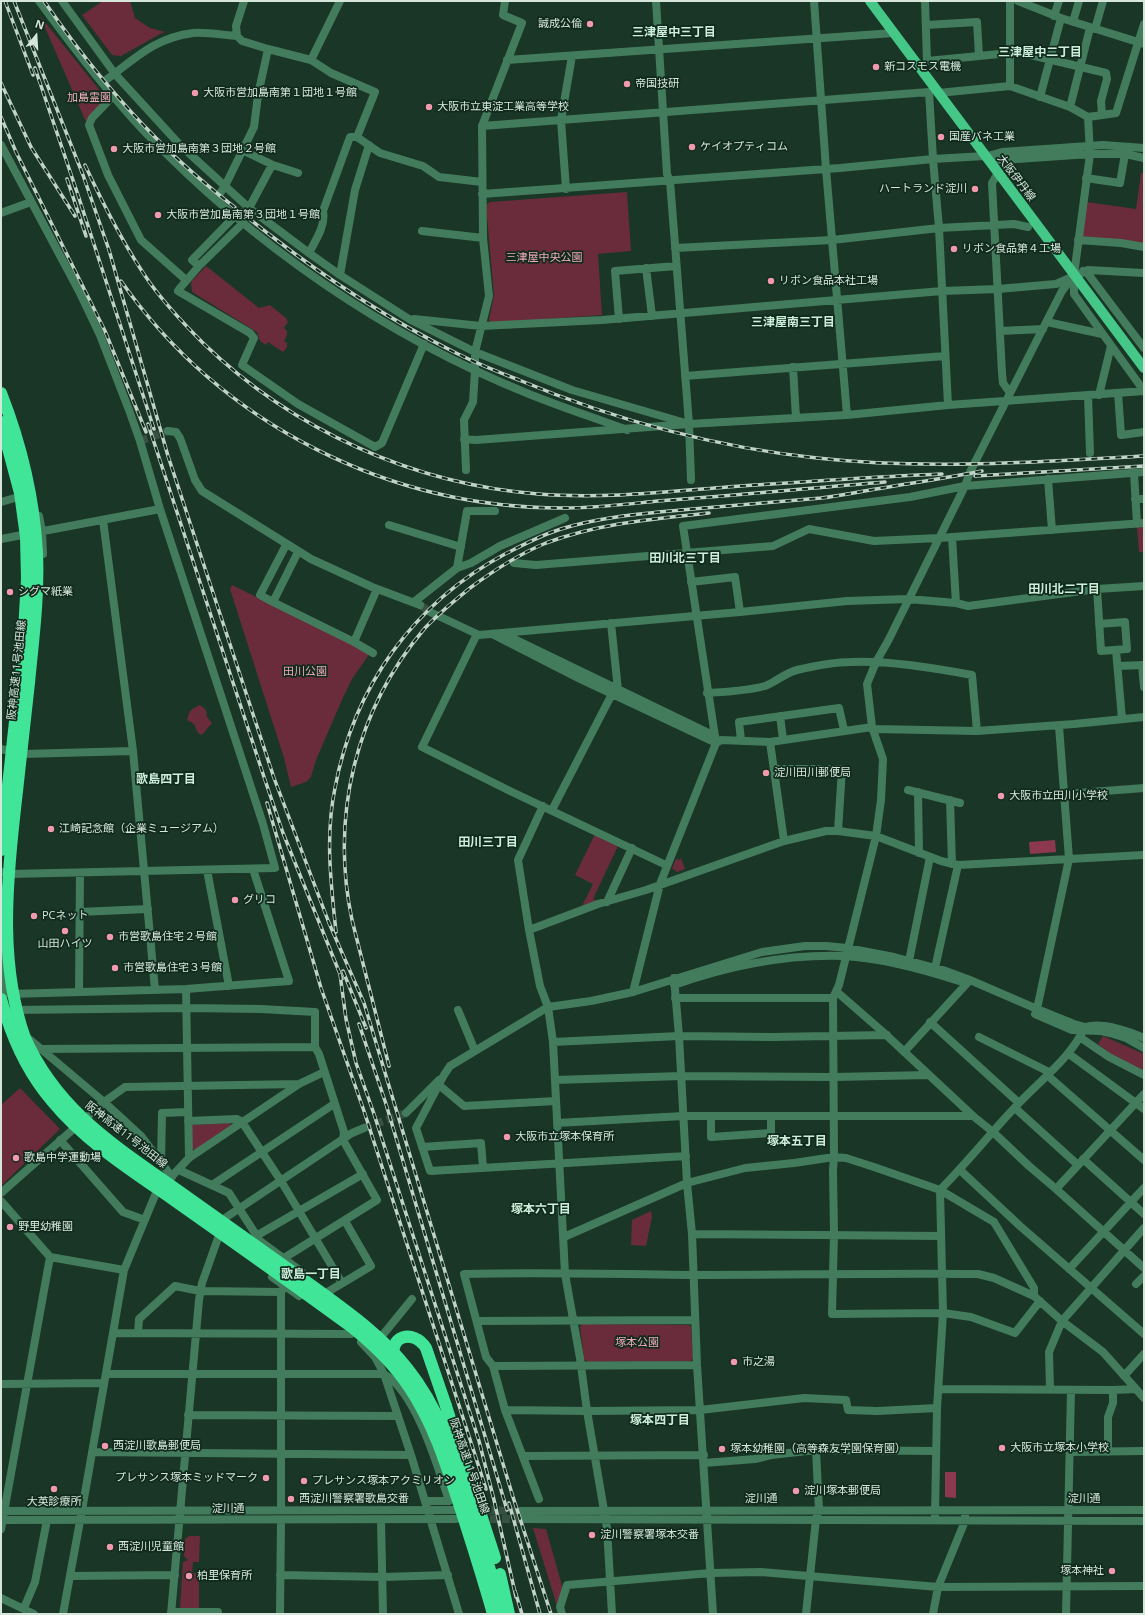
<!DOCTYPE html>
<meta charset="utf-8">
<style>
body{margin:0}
#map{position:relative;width:1145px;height:1615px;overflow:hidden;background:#1a3626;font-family:"Open Sans",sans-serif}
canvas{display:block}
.frame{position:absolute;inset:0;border:2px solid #d6e6db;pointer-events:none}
.north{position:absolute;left:16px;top:16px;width:40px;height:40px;-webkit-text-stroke:3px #102b1d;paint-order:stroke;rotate:18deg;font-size:11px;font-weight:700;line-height:16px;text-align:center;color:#d6e6db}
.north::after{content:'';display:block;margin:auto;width:14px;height:18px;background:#d6e6db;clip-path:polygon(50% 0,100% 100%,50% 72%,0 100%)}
</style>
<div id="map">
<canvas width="1145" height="1615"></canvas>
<div class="frame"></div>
<div class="north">N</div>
</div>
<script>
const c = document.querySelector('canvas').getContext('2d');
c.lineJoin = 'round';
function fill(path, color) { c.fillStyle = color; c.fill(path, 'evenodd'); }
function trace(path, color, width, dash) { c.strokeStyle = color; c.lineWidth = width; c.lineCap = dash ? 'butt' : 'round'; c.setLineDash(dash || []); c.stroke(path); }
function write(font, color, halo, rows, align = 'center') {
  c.font = font + ' "Open Sans","Noto Sans JP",sans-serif'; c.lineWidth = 3.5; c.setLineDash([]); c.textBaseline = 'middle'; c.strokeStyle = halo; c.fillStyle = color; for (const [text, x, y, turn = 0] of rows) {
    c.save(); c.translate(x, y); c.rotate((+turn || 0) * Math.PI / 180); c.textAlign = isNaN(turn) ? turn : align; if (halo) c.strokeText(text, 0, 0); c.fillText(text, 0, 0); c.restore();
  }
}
const green = new Path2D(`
 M103,1H130L135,18L150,28L165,32L160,34L121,56L112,55L82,15Z
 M40,16L106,98L86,122Z
 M1141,173H1144V244L1082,238L1087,202L1136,209Z
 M627,192L631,251L598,254L602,315L491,323L489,320L494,295L486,205L490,202Z
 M206,266L259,308L270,305L286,318L288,322L284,328L287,331V335L284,341L287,343V347L283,352L268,342L266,345L260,341L257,332L192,292L191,282Z
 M1137,527H1144V552H1139Z
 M232,585L370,653L352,679L341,702L316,760L311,777L306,782L291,787L284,758L230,589Z
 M200,705L206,710L207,717L212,723L202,735L198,733L194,724L187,720C190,710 190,710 200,705Z
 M595,834L618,846L593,899L597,901L582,906L593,884L575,875Z
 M681,858L685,869L677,872L672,868L676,859L680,860Z
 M1103,1036L1144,1054V1071L1113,1056L1098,1044Z
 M20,1088L60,1129L1,1186V1105Z
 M230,1123L231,1126L195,1150L192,1148V1125Z
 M651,1211L652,1217L646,1246L631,1245L632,1220Z
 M582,1324L689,1325L691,1327L693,1358L691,1361L588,1362L584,1359L580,1327Z
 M533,1528L546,1529L563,1589L557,1606Z
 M189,1536H200L199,1562H193L192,1573H196V1579H199V1611L180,1608L183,1562L188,1560L184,1556L185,1539Z`);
const water = new Path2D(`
 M1055,840L1056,852L1030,854L1029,842Z
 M945,1472H956V1498L945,1497Z`);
const minorTunnel = new Path2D(`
 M140,441L168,431
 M420,605L430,612
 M364,1128L406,1113
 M475,1510L521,1511
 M478,1519H523`);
const minor = new Path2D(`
 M39,1C72,46 106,91 144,131C252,244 385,336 529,394C561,407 595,418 627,430
 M62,1L115,74L180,145L249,208L309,253L340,275L409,319L475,352L572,390L689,424
 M656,1L667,174L670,181L689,424L691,480
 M814,1L826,169L847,415
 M925,1L927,61L1010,53
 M1010,1V86
 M1018,1L1061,18L1144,44
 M1054,16L1059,1
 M1073,22L1079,1
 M926,25L977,22L979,56
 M1095,29L1103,1
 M268,49L311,60L331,73L375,92L357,137L380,153L423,166L439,177L482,182
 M1010,50L1106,73L1107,79L1101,101L1102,115
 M311,60L340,1
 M507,60L894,33
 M102,83C134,60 153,38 193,33C207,32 223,35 237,36
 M938,93L1010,86L1070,107L1088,117L1116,113L1144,24
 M113,96L92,118L89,125L108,175L141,240L186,280
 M1040,97L1061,18
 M1070,107L1090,28
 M1088,117L1090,154L1074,275V294L1144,391
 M482,126L929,92L933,159L939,228L948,405
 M1,145L79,291L100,335L129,410L140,441L160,509L263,824L275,868L10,874L1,872
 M244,151L273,165L298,173
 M988,156L1002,152L1103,145L1144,148
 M998,173L992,183L1002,373L1003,383L1010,393
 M1086,178L1120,183L1125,154
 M566,189L561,120L572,56
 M482,194L840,168L933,159L985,156L1002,160L1090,154H1125L1144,158
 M216,199L225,186L254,127L258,95L268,49L242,41L237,36L236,26L244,1
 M1,213L31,202
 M243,223L199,266L180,288L178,291L250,333L254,338L242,365L298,404L375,447L382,443L424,344
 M422,231L483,238
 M1078,240L1121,243L1144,247
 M675,248L832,240L939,228L1014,224L1028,227
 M309,253C315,241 326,226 323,211L350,137H357
 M199,266L192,260L235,216L249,208L272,165
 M646,268L652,316
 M1083,271L1088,274L1144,348
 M340,275L355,190L369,145
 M414,319L481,326L602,320L942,291L998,289L1056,284L1088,270L1144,273
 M619,319L615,271L676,266
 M1047,322L1102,334
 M1000,331L1043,329
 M793,367L796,418
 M685,376L945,356
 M1118,393L1121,435L1144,432
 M1088,395L1090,453
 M1099,395L1111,346
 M168,431L176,432L180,438L195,480L202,491L311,559L372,587L420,605
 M464,439L476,440L689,424L847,415L948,405L1144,391
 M466,470L464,420L473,402L475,370V352L489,296L483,238L482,126L522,23L503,15L505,1
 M1134,473L1137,524
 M1048,479L1052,530
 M1135,499H1144
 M1,502L25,495
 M39,516L42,531L43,554
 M103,520L133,751L155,990
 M389,525L461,547
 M952,537L956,603
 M1,539L160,509
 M286,545L260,595L273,602L298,552
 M514,563L536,565L773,546L809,529L874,541L939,538L1144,523
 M457,568L471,563L500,546L565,518
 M691,582L735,577L740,612
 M1097,589L1101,651L1127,649L1125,622L1099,624
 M273,602L354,642
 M414,602L457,568L467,511H495
 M430,612L479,635L740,612L847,601L908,599L956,603L968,606L1097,589L1144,586
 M611,623L618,690
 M477,634L422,747L510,791L666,865
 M492,634L580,679L716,743L721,740L770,742L872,727
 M504,634L715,736
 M1116,650L1122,719
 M373,653L354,642L377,589
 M1142,665L1144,687
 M1118,666L1144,665
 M707,693C727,692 746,691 765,686C776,682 785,673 797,670C814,666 834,662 851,662C888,660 935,668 972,675L977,731
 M780,716L783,739
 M874,729L977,731L1074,724L1144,717
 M741,740L739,722L839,708L844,730
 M770,742L784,841
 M1,749L23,754L133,751
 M774,769H842L838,831
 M908,790L960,803
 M918,792L919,853
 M1065,794L1144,788
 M950,800L952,864
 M543,806L518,860L529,930L540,986L548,1007L553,1042L565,1274L580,1358L587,1411L607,1528L612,1614
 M552,810L612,694
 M207,870L229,986
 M607,902L632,848
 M79,912L148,909
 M529,930L598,904L646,890L784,841L826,831H838L876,836L941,861L958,865L1144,855
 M909,961L930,857
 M935,968L958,865
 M674,978L679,1036L687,1183L692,1234L697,1365L713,1614
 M674,985C728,966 787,954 844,956C883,958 922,969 959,981
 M186,989L189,1158
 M79,992L80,873
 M633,992L660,884L716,743L683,526L910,497L965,486L1144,472
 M837,992L883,1032L973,1116L993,1132L1029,1166L1056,1189L1144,1268
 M10,994L186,989L289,981L253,869
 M675,998H833
 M3,1004L4,952
 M1037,1009L1069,859L1059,726
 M12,1010L187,1008L261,1009L315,1012V1047L319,1054L344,1132L343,1140L377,1200L284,1258L277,1266
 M458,1010L475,1051
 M1035,1014L1072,1030L1101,1031L1110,1033L1126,1038L1144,1048
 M930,1022L1019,1103
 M979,1037L1049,1072
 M28,1038L104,1102L141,1136L172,1177
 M1081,1038L1109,1057L1144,1075
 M553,1042L679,1036L772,1037L887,1035
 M40,1049L315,1047
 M904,1052L970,980
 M1069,1054L1144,1109
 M1047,1075L1144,1160
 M555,1080L681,1076L834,1077L929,1075
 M439,1085L464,1106L556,1101
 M1015,1108L1078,1165
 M406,1113L439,1080
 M711,1117V1137L771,1133V1116
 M188,1121L237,1119L242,1122L281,1181L342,1283
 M557,1123L683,1116H973
 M60,1140L123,1212L145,1220
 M422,1147L481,1143L483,1167
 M686,1156L430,1171L416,1128L444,1075L450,1066L548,1007L591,1001L633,992L762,952L805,946H826L847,948L894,957L943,970L970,980L1037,1009L1074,1024L1085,1027
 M1083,1159L1144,1214
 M161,1163L162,1113L188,1112
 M179,1170L229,1193L260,1241L302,1272
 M960,1170L1020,1226L1144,1334
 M212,1185L334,1104
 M1056,1189L1144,1094
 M1,1193L104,1102L125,1087L299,1084
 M1,1201L50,1257L124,1270
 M219,1223L225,1218L352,1133L364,1128
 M692,1234L941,1236
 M256,1236L363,1174
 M564,1237L687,1183L745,1168L794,1163L834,1157L846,1158L874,1167L940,1190L994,1222L1034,1288V1296
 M1069,1269L1144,1188
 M272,1277L299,1296
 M1136,1284L1144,1276
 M321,1296L371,1266L345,1221
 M1040,1301L1015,1333L971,1317L943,1313L832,1314L834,1234L833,1170L834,1157L833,998L839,985L876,836L881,800L883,759L872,727L867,684L876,662L888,641L965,486L970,472L1062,291L1074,275
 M477,1321L695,1320
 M113,1333L351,1334
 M138,1333L139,1319L175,1286L200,1291L281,1292
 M361,1342L375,1357L384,1374L411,1455L459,1614
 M377,1342L412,1299
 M493,1366L697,1365
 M106,1374H384C416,1392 438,1467 449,1501H425
 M1124,1376L1144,1354
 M1,1384L104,1383
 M939,1389L1113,1390L1136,1389
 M1050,1389L1049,1352L1062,1321L1144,1228
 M505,1410L587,1411L700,1410L804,1398L846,1400L848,1410L877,1411L937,1408
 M188,1415L398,1416
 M92,1452L411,1455
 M1070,1452L1144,1451
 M1108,1452V1417L1113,1403V1390
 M524,1456L704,1455
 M704,1463L755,1459L771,1455L816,1450L936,1451
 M539,1499L505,1410L493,1366L486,1357L464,1274C540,1272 615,1274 691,1275C787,1275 882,1273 978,1274L994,1278L1034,1296L1062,1321L1103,1352L1144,1398
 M281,1510V1292L285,1286
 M1,1511L455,1510
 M521,1511L1144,1510
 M935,1516L937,1408L943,1313L940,1190C968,1162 992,1131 1020,1102C1043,1078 1071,1057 1085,1027C1102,1022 1128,1031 1144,1038
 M523,1519L1144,1521
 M1,1520L456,1519
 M381,1520L383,1614
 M1,1529L50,1257
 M280,1575L383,1577L448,1575
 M70,1576L175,1575
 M1,1598L34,1614
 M24,1608L35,1582L47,1520
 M171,1612H218
 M63,1614L82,1510L124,1270L156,1193L189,1158L299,1084L324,1072
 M171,1614L199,1300L202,1283L218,1238
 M280,1614L281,1520
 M562,1614L560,1607L567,1585L711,1573L761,1572L938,1587L1144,1586
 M806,1614L816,1519L819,1510L816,1450
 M933,1614L938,1587L965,1521V1516
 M1066,1614L1071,1390`);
const major = new Path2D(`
 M870,1L1144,368`);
const highway = new Path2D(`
 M395,1360C387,1336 413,1328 426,1348L446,1406
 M500,1574L509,1614`);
const rail = new Path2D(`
 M5,1L33,75
 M14,1L83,175L109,250L168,456L274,778L329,923L364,1003L513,1497L551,1614
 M44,1C77,49 114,96 155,137C191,174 230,204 270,235C328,280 390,320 456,353C476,363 498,372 519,380C615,420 714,447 817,458C926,470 1035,462 1144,456
 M35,68L78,195L154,429
 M1,83L31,147L75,216
 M1,117L16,152L105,331L146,432
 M85,165C104,206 124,246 150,283C166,305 184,324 203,343C293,430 413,484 538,494C601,499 665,492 727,487C799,482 870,477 942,474
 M67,179L86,236
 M121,281C222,425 390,509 566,508C596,508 628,504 658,501C734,496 810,488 885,482
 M148,424L266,783L283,833L342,979
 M975,476L1144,466
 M267,803L321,988L364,1111L486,1489
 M336,932C331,884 325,836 335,788C354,686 414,603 505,554C523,545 541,535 561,529C600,517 640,514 681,510C727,506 774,502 821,498C839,496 858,492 876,489C911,483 947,478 982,471
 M343,971L366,1028
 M340,974L346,1019L356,1063L374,1114L479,1441L494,1500L516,1597
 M359,1024L386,1104L507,1510
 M389,1066L352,920C330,815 356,709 425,628C439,613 454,601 470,588C493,571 519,554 546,543C600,523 653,519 709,513
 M509,1503L540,1614
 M515,1591L522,1614`);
const highwayBridge = new Path2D(`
 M1,393C21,444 34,498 37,553C39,597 33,640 29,683C24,728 19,773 14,818C6,891 0,968 25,1038C58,1112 117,1147 180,1192C225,1224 270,1256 315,1288C348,1312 382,1336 407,1368C441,1410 456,1461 472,1511C482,1545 493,1580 504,1614
 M1,422L20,493L26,537L27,579L23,648L1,850
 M1,999C11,1036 27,1072 52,1101C85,1141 129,1169 171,1198C232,1241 293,1284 353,1328C374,1345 394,1364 409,1387C434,1424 447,1467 461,1510C472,1544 483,1579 493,1614
 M446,1406L495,1558`);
const markers = [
 [590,24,4,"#f29aad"],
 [876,67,4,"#f29aad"],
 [627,84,4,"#f29aad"],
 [195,93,4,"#f29aad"],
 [429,107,4,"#f29aad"],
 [941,137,4,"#f29aad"],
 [692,147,4,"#f29aad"],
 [114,149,4,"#f29aad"],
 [975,189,4,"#f29aad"],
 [158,215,4,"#f29aad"],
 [954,249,4,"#f29aad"],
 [771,281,4,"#f29aad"],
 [10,592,4,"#f29aad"],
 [766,773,4,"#f29aad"],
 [1001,796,4,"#f29aad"],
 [51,829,4,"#f29aad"],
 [235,900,4,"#f29aad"],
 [34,916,4,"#f29aad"],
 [65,931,4,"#f29aad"],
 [110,937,4,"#f29aad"],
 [115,968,4,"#f29aad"],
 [507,1137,4,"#f29aad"],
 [16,1158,4,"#f29aad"],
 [10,1227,4,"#f29aad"],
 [734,1362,4,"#f29aad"],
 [105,1446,4,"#f29aad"],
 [1002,1448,4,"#f29aad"],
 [722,1449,4,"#f29aad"],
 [266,1478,4,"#f29aad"],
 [304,1481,4,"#f29aad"],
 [54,1489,4,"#f29aad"],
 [796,1491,4,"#f29aad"],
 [291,1499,4,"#f29aad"],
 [592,1535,4,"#f29aad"],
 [110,1547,4,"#f29aad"],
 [1112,1571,4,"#f29aad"],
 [189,1576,4,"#f29aad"]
];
const poiNames = [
 ["誠成公倫",582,24,"right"],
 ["新コスモス電機",884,67],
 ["帝国技研",635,84],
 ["大阪市営加島南第１団地１号館",203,93],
 ["大阪市立東淀工業高等学校",437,107],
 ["国産バネ工業",949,137],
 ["ケイオプティコム",700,147],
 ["大阪市営加島南第３団地２号館",122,149],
 ["ハートランド淀川",967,189,"right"],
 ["大阪市営加島南第３団地１号館",166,215],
 ["リボン食品第４工場",962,249],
 ["リボン食品本社工場",779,281],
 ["シグマ紙業",18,592],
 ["淀川田川郵便局",774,773],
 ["大阪市立田川小学校",1009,796],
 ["江崎記念館（企業ミュージアム）",59,829],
 ["グリコ",243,900],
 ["PCネット",42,916],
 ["市営歌島住宅２号館",118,937],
 ["山田ハイツ",65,944,"center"],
 ["市営歌島住宅３号館",123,968],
 ["大阪市立塚本保育所",515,1137],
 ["歌島中学運動場",24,1158],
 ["野里幼稚園",18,1227],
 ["市之湯",742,1362],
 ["西淀川歌島郵便局",113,1446],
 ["大阪市立塚本小学校",1010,1448],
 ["塚本幼稚園（高等森友学園保育園）",730,1449],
 ["プレサンス塚本ミッドマーク",258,1478,"right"],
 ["プレサンス塚本アクミリオン",312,1481],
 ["淀川塚本郵便局",804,1491],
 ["西淀川警察署歌島交番",299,1499],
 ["大英診療所",54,1502,"center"],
 ["淀川警察署塚本交番",600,1535],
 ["西淀川児童館",118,1547],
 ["塚本神社",1104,1571,"right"],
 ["柏里保育所",197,1576]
];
const parkNames = [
 ["加島霊園",89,98],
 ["三津屋中央公園",544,258],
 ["田川公園",305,672],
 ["塚本公園",637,1343]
];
const streetNames = [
 ["大阪伊丹線",1016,178,53],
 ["阪神高速11号池田線",17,670,-84],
 ["阪神高速11号池田線",126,1135,38],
 ["阪神高速11号池田線",469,1466,71],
 ["淀川通",761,1499],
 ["淀川通",1084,1499],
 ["淀川通",228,1509]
];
const neighbourhoodNames = [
 ["三津屋中三丁目",674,33],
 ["三津屋中二丁目",1040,53],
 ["三津屋南三丁目",793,323],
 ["田川北三丁目",685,559],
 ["田川北二丁目",1064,590],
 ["歌島四丁目",166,780],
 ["田川三丁目",488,843],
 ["塚本五丁目",797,1142],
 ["塚本六丁目",541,1210],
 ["歌島一丁目",311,1275],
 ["塚本四丁目",660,1421]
];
fill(green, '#6a2b3b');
fill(water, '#8c394f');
trace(minorTunnel, '#365041', 8, [8, 4]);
trace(minor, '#437c5c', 8);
trace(major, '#45c787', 10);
trace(highway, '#40e598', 12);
trace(rail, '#c1d3c7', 3.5);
trace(rail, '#102b1d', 2, [6]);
trace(highwayBridge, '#40e598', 12);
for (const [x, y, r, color] of markers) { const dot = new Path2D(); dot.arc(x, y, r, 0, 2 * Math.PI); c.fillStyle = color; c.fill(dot); trace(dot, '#102b1d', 1.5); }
write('11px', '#d6e6db', '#102b1d', poiNames, 'left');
write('11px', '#f1a9b7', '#102b1d', parkNames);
write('11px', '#d6e6db', '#102b1d', streetNames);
write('bold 12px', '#cdeed9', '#102b1d', neighbourhoodNames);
</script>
